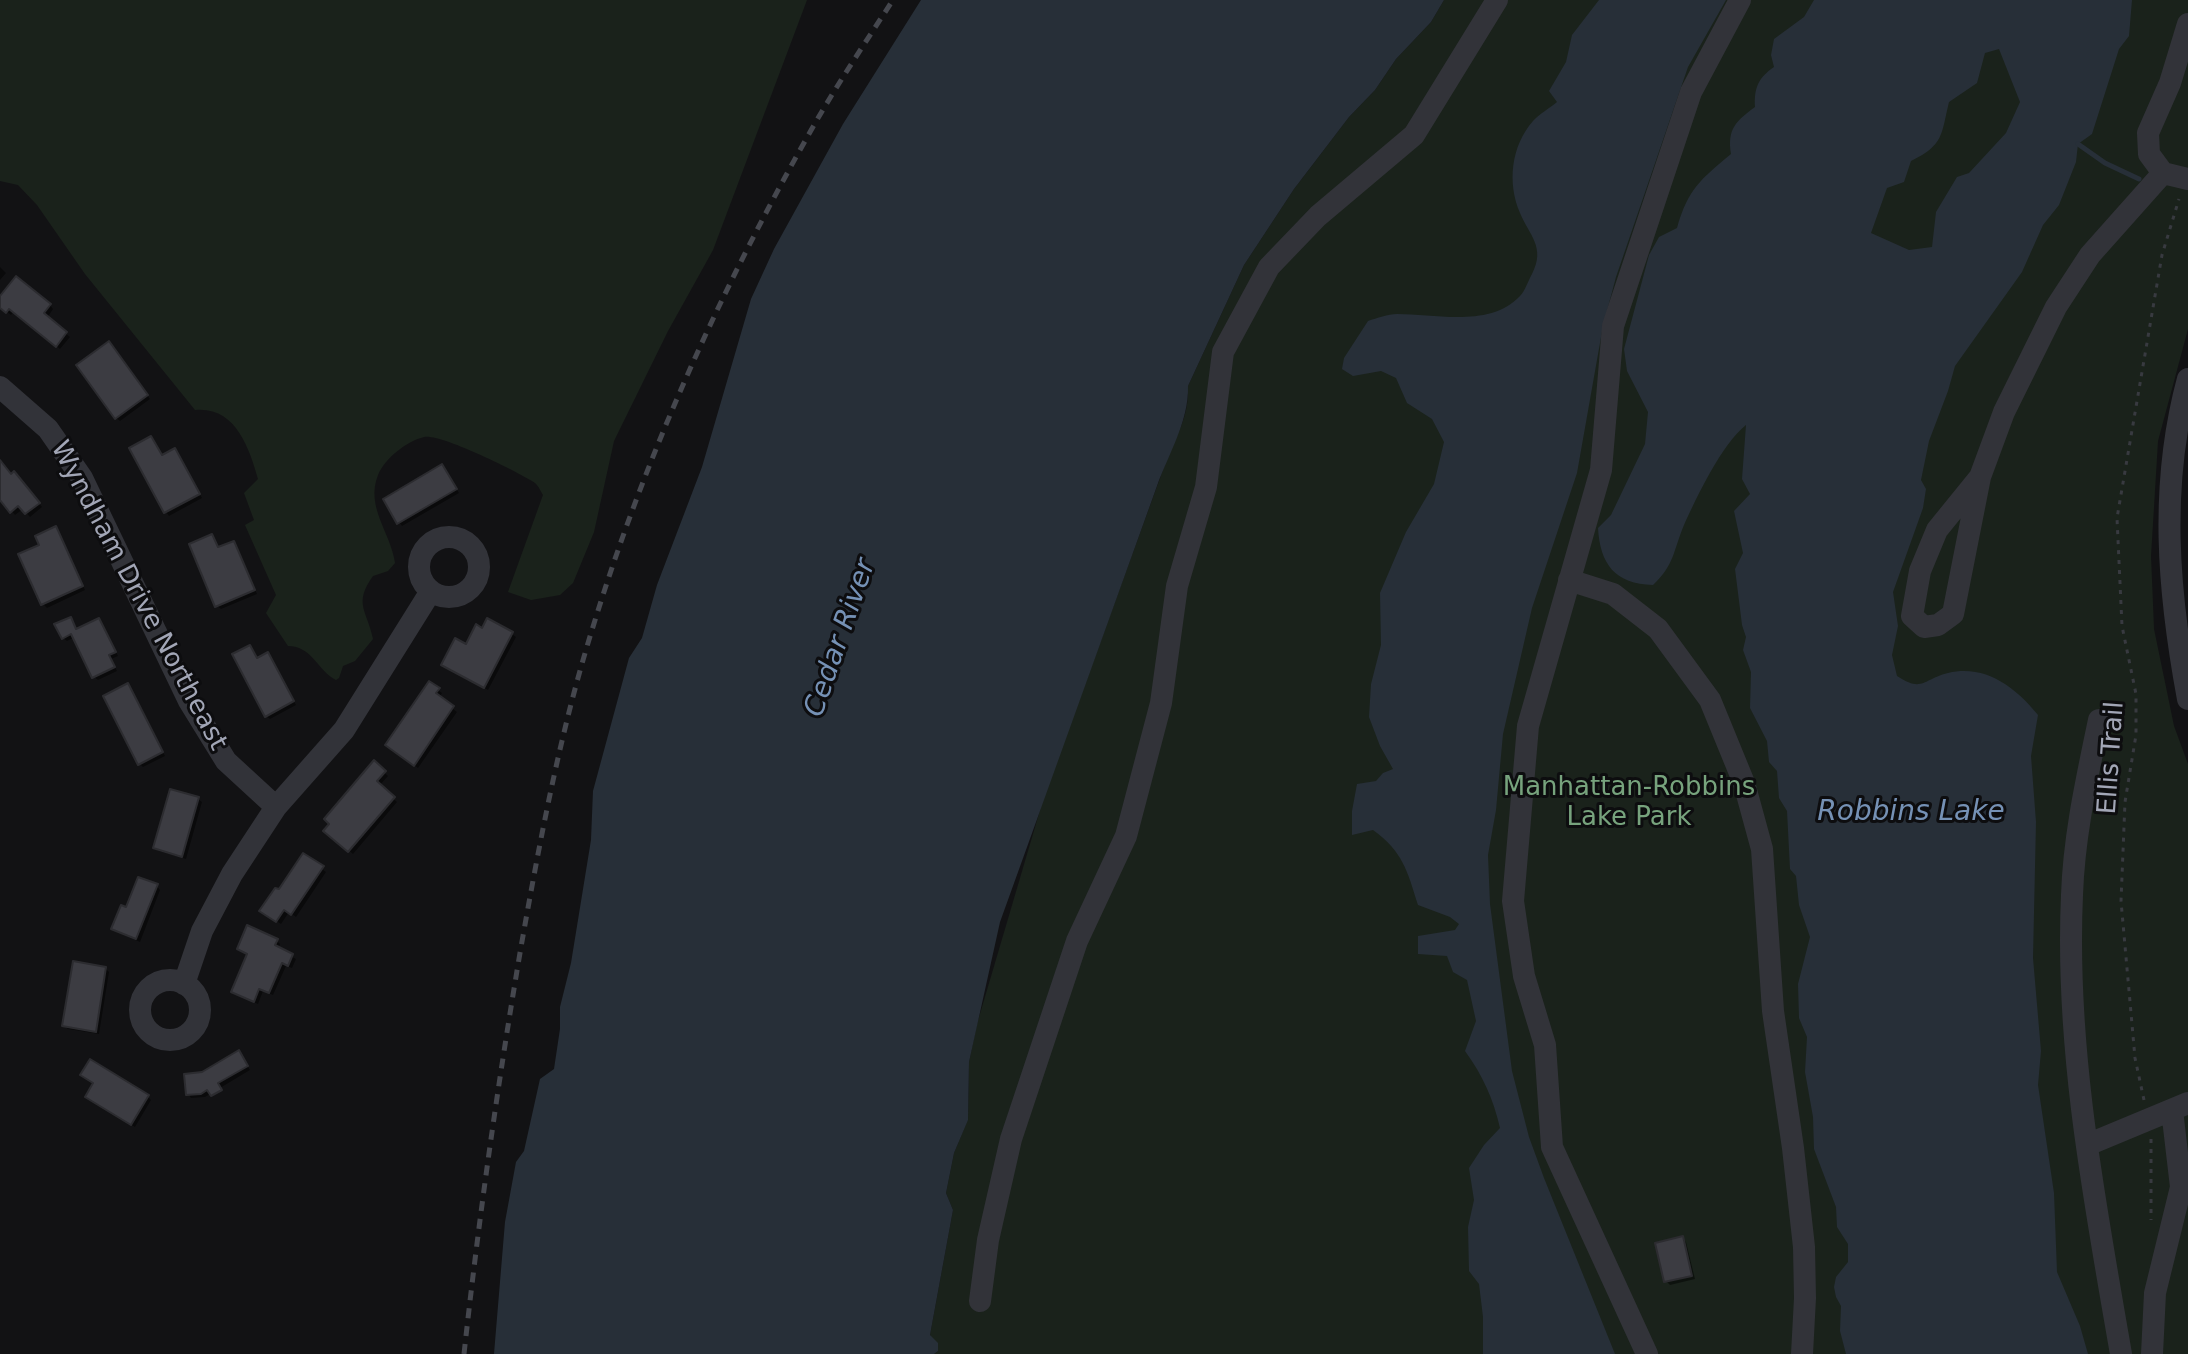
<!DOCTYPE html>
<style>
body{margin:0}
canvas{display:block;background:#121214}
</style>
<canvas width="2188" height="1354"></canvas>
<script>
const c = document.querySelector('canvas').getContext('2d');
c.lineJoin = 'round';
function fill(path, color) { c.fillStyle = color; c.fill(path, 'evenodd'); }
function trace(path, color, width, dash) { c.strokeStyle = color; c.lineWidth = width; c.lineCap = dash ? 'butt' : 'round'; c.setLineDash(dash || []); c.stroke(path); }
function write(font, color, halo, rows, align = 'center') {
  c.font = font + ' "DejaVu Sans",sans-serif'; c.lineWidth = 6; c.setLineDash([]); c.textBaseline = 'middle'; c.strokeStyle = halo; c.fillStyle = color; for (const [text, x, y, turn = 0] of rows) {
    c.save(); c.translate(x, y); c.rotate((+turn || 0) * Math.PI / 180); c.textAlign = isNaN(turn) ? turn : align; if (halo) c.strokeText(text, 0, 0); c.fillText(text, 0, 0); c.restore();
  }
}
const green = new Path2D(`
 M0,0H807L713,250L668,331L614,441L594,532L573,583L560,595L531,600L508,592L543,495C540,490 538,484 532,481C516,471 440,433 424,437C407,441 385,458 378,475C365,507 391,533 395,563L388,571L373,576C353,604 367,610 373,639L355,661L343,666L339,678L336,680C317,670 312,646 288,646L266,613L276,595L245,525L254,520L244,493L258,479C249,447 235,406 195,410L85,274L37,205L18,185L0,181Z
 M1444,0H2188V329L2158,441L2151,556L2154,629L2174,726L2188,764V1354H934L938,1351L930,1335L953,1210L946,1193L954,1153L968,1119L969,1062L977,1024L1056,756L1080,698L1171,448C1182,427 1189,409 1188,386L1244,265L1294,189L1349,117L1375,90L1396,59L1431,22Z`);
const water = new Path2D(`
 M921,0H1444L1431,22L1396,59L1375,90L1349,117L1294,189L1244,265L1188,386C1189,421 1169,453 1157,486L1000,922L969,1062L968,1120L954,1153L946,1193L953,1210L930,1335L938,1343V1351L934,1354H494L505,1222L516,1162L524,1151L540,1079L554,1069L560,1029V1007L571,963L591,840L593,791L629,658L642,638L657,585L702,467L751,299L774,249L843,124Z
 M1599,0H1726L1688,67L1616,277L1603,326L1577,473L1532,608L1503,734L1496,810L1488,855L1490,904L1512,1071L1529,1137L1544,1178L1615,1354H1483V1317L1479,1284L1469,1271L1468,1227L1474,1200L1469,1168L1484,1145L1500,1128C1493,1098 1483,1076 1465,1051L1476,1021L1467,980L1453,972L1447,956L1418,954V936L1455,930L1459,924L1450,917L1418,905C1407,870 1403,852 1373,830L1352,835V811L1357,784L1376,781L1383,773L1393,769L1380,746L1369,717L1371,684L1381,645L1380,593L1406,532L1434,484L1444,442L1432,419L1407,403L1396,378L1381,371L1353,376L1342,369L1344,358L1368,321C1377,318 1388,314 1397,314C1436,314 1490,328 1520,296C1525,291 1528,281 1532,274C1546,247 1529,235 1520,213C1507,183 1511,146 1533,121C1539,114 1550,108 1557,102L1549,91L1566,62L1572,35Z
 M1814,0H2132L2129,36L2119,49L2092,134L2078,144L2076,162L2059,205L2043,225L2022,272L1955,366L1948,391L1929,441L1921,480L1926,489L1923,508L1893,592L1898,626L1892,655L1897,676C1923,693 1923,679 1948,673C1986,664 2016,688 2038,715L2031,756L2036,822L2033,958L2041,1051L2038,1085L2054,1193L2057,1272L2080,1326L2088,1354H1846L1840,1331L1841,1306L1836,1297L1834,1287L1836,1277L1848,1262V1244L1837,1227L1836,1207L1814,1149L1813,1117L1805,1072L1807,1037L1799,1018L1798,984L1810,937L1799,905L1796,876L1790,869L1787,811L1779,798L1777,771L1769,762L1767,741L1750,708L1751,672L1743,650L1746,637L1742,625L1735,569L1743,553L1734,511L1750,494L1742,479L1746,425C1722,444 1697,496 1684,525C1673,551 1675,564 1653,585C1615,584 1600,564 1598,528L1611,515L1645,444L1648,412L1627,371L1624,349L1649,255L1659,237L1677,228C1688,189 1701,179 1731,154C1727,129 1736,121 1755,107C1754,88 1758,78 1774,67L1771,55L1774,39L1804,17ZM1999,49L2020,102L2006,133L1969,173L1957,177L1936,212L1932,247L1909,250L1871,233L1887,188L1904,182L1911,161C1944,145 1941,135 1949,102L1977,83L1985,53Z`);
const shadow = new Path2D(`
 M0,267L6,273L0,280Z
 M0,299L50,305L53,309L47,318L70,337L60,349L14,311L11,315L0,306Z
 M113,347L150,399L120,421L116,418Z
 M178,454L202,498L169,516L166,512L162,457Z
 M0,462L11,476L18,477L42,507L30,517L23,509L15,515L0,497Z
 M442,466L459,493L402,526L399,522Z
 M56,529L85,590L47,608L43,604L41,546Z
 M212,536L219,549L234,543L237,547L257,594L221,609L217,606Z
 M70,619L78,631L99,620L102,624L118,656L111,659L117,671L98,680L94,677L75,637L67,641L63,638Z
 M512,634L516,637L488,690L443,665L466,647Z
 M250,647L258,660L268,654L271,658L296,705L270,719L266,716Z
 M128,685L165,756L143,767L140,764Z
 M438,690L442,693L439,698L457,712L418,768L391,749Z
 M374,763L388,776L379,786L397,802L353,854L326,831Z
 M198,799L202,802L186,859L159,851L155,848Z
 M304,855L326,872L296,917L289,912L281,924L266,914Z
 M157,886L160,890L140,942L117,932L113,929L127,910Z
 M276,940L280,944L278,949L296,959L292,968L286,966L273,995L263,991L258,1004L237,995L234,991L249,955L239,949Z
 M105,968L109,972L99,1034L68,1029L64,1026Z
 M242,1057L250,1070L205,1097L191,1098L188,1094L203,1074Z
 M148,1097L151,1100L135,1127L91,1100Z
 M1682,1238L1686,1242L1695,1279L1670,1285L1666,1281Z`);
const stream = new Path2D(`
 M2078,144L2105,163L2139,179`);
const building = new Path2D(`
 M16,276L51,304L44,313L67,332L56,347L9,309L6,313L0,308V296Z
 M109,341L148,395L115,419L76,365Z
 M151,436L162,455L175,448L200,494L164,513L129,448Z
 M0,460L11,474L14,471L40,503L25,514L18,506L10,513L0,500Z
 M442,464L457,489L397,524L383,499Z
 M56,526L83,586L41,605L18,554L39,545L35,536Z
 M212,534L218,547L234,541L255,590L215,607L189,544Z
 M71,617L76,629L99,618L116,652L109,655L115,667L92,678L71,634L62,639L54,624Z
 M487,618L513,632L484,688L441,665L455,638L466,644L476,624L482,628Z
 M250,645L257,658L268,652L294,701L265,717L232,654Z
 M429,681L440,688L436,693L454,706L414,766L385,745Z
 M128,683L163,752L138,765L103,696Z
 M374,760L386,771L377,781L395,797L348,852L323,831L329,824L324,819Z
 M170,789L199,797L182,857L153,848Z
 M303,853L324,866L291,915L284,910L276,922L259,911L275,888L279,889Z
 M138,877L158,884L136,939L111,929L121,905L126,907Z
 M247,925L278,939L275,945L293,954L288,966L282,963L269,993L259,989L254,1002L231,992L247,954L237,949Z
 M73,961L106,967L96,1032L62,1026Z
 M239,1050L248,1066L218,1083L222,1090L211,1096L207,1090L201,1094L186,1095L184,1074L202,1072Z
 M90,1059L149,1095L131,1125L85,1097L93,1083L80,1075Z
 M1683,1236L1692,1276L1664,1282L1655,1243Z`);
const path = new Path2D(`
 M2144,1100L2135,1058L2121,901L2125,802L2136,735V694L2122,626L2117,518L2162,255L2179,199
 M2151,1139V1220`);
const minor = new Path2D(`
 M2188,24L2170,83L2148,133L2149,154L2163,173L2188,179
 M2188,379C2159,486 2168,591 2188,699
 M0,387L48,429L82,478L189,701L226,761L276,807
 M1980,477L1937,530L1920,571L1912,616L1924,627L1938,625L1953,614L1980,477L2004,412L2056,307L2090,255L2163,173
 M419 567a30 30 0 1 1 60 0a30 30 0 1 1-60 0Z
 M1569,580L1613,594L1658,629L1710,700L1744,783L1762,849L1773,1011L1793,1148L1804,1247L1805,1298L1802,1354
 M2099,720C2087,778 2074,835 2072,895C2065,1049 2095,1203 2121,1354
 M140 1010a30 30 0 1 1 60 0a30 30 0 1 1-60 0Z
 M184,984L202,931L232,874L276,807L344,730L431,591
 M2087,1145L2188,1103
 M980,1301L988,1240L1011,1139L1077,941L1126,836L1161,703L1177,586L1206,487L1223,352L1269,267L1318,216L1414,135L1497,0
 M1647,1354L1552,1147L1545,1045L1524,976L1513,901L1528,726L1601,470L1613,326L1691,92L1740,0
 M2152,1354L2155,1293L2181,1187L2172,1110`);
const rail = new Path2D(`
 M464,1354C479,1217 498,1082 521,947C540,840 560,733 592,630C644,459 718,296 805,141C832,92 863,46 893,0`);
const streetNames = [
 ["Wyndham Drive Northeast",138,596,62],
 ["Ellis Trail",2112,758,-86]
];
const parkNames = [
 ["Manhattan-Robbins",1629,788],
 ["Lake Park",1629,818]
];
const waterNames = [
 ["Cedar River",841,638,-71],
 ["Robbins Lake",1911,813]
];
fill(green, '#1a221b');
fill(water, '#272f38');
fill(shadow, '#0007');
trace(stream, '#272f38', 5);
fill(building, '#3c3c42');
trace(building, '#2c2c30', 2);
trace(path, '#383a40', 3, [4, 6]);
trace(minor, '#323339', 22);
trace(rail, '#45474e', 5, [10, 8]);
write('26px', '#a2a6b6', '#0d0d0f', streetNames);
write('26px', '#77a37d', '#0d0d0f', parkNames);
write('italic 28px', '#7591b5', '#0d0d0f', waterNames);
</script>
